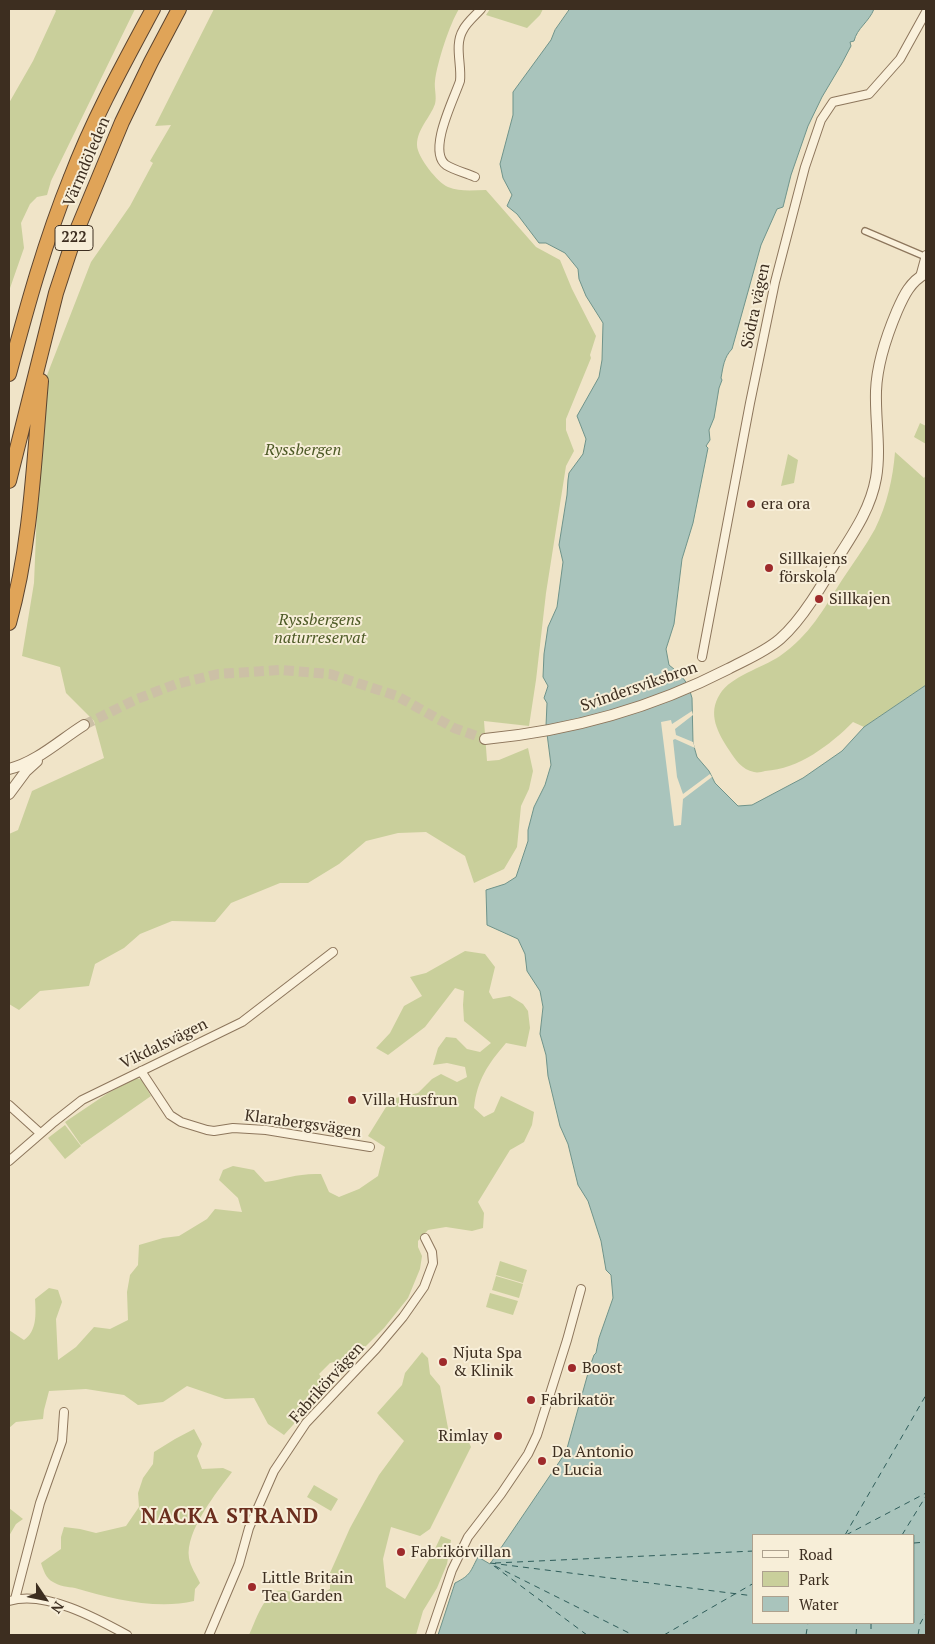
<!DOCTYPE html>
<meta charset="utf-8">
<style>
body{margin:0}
#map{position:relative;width:935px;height:1644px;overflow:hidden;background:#f0e4c8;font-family:"PT Serif",serif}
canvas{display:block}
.frame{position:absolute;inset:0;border:10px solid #3d2e20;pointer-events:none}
.legend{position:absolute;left:752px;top:1534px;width:162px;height:90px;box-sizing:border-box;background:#f7eed8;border:1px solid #ada18e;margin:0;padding:6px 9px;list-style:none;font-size:15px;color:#3d2e20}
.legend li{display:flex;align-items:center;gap:10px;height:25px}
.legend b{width:25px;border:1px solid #ada18e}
.north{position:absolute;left:20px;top:1574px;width:50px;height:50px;-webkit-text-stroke:4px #f7eed8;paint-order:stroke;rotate:124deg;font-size:14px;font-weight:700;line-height:20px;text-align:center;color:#3d2e20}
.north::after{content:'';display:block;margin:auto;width:18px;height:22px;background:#3d2e20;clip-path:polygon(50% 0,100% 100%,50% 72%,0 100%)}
</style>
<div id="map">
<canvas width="935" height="1644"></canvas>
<div class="frame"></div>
<ul class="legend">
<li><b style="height:6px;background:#faf1dc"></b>Road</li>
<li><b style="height:14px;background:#c9cf9b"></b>Park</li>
<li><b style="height:14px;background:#a9c4bc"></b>Water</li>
</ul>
<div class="north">N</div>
</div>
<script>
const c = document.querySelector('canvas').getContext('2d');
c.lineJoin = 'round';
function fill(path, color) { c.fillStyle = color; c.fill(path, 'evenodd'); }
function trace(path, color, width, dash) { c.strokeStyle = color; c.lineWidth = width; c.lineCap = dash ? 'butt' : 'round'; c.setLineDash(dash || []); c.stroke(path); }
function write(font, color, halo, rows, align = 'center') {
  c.font = font + ' "PT Serif",serif'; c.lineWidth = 4; c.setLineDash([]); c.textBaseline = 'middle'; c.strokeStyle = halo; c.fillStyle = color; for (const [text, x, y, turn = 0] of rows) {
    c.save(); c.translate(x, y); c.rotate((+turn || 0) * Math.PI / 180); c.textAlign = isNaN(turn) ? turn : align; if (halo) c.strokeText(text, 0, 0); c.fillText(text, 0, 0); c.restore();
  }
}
const green = new Path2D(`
 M54,9H135L51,181L47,195L37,197L30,204L21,223L24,248L9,291V103L33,61L56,11Z
 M214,9H459C450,23 437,63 435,81C434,88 437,97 435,104C430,118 417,129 417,145C417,157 438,183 448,187C460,192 474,190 486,190L536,247L560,260L572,289L596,336L590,355L591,358L566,419V430L574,451L566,466L546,593L536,680L529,726L484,721L487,761L499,760L528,748L533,771L529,789L521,806L517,847L504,869L474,883L465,856L426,832L398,833L366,841L339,864L308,883H280L231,903L215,922L172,921L140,934L124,948L95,964L89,986L40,991L19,1010L9,1004V834L18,830L32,791L104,758L94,721L66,693L60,667L22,656L34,583L42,388L91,262L130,206L153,163L150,161L171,125L155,126Z
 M490,9H543L540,15L527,28L486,15Z
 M920,423L926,426V444L914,437Z
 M895,452L924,478L926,475V685L864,727L853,722C830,745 799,769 765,771C762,772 757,773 754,772C742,770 735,759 729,750C718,733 707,714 720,694C731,676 762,668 780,656C810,635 823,610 842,580C853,563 865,547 875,529C887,505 893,478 895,452Z
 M788,454L798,460L794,483L781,486Z
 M465,951L485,954L495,967L489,992L493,999L510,996L523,1004L528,1011L530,1028L526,1047L506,1043C488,1064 477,1080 474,1108L484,1117L494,1112L501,1096L534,1112L532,1125L524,1142L510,1150L478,1202L484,1213L483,1228L472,1231L446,1227L428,1230L418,1241V1247L422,1256L420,1269L408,1298L384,1328L364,1348L345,1359L330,1363L319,1374L328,1386L284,1435L268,1424L254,1398L225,1399L187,1386L163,1402L138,1405L124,1395L86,1389L49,1391L44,1410L43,1419L16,1422L9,1428V1330L24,1340C37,1331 36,1314 35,1299L49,1288L58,1290L62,1302L56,1319L58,1360L76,1347L94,1327L110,1329L128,1320L127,1292L130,1275L138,1265L139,1245L163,1238L179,1236L207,1219L215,1209L242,1212L238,1198L219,1180L223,1170L233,1166L254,1170L265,1182C286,1179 297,1173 321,1174L329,1192L339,1197L359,1189L378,1176L385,1147L368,1136L391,1099L418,1093L432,1079L441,1074L457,1082L467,1077L465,1067L447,1063L433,1065L438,1048L446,1037L456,1038L467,1049L480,1052L491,1043L464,1021L463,1005L464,991L455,988L425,1027L388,1055L376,1048L390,1033L404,1006L422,996L410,977L426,973Z
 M137,1078L142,1080L151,1096L81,1145L65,1122L108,1093Z
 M65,1125L81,1146L65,1159L48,1138Z
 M500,1261L527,1270L523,1283L496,1275Z
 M496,1276L523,1284L519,1298L492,1290Z
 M490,1293L518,1301L513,1315L486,1307Z
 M422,1352L428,1358L430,1374L440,1386L448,1428L466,1436L471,1447L430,1529L420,1536L391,1527L383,1559L386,1587L405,1599L434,1551L441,1536L451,1540L447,1564L437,1588L423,1611L416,1635H249C255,1623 265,1589 282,1590C292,1591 303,1596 313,1598L330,1589V1573L350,1528L379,1475L404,1441L377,1413L402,1385L405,1373Z
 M194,1429L202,1444L197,1456L202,1469L223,1468L232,1472C217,1492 185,1531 189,1558C190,1566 197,1576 200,1583L195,1589L194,1601C157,1610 112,1599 75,1588C68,1587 59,1586 53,1582C46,1579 43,1569 41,1563L61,1549V1537L64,1527L80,1529L96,1533L126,1526L139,1507L138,1493L143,1478L153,1464L154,1452L175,1439Z
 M314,1485L338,1499L331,1511L307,1497Z
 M9,1508L23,1519L16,1524L9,1536Z`);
const water = new Path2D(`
 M570,9H874C869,22 857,28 854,41L850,42L851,46L841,65L822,97L808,126L791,175L783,207L777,209L761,245L732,349C724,357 723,367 721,378L722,380L719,388L714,418L709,430L710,440L706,446L708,448L693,523L682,559L674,624L666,649L669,665L680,674L688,685L692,698L693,743L697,757L709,771L715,783L738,806L752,805L803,778L842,751L864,727L926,685V1635H438L455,1583C471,1575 470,1572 478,1557L490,1564L566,1452L590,1366L594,1355L596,1353L599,1338L613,1298L611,1275L606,1270L601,1241L588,1201L578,1185L568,1144L560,1126L548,1076L546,1055L540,1034L543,1007L540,991L527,971L525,954L518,939L487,925L486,890L505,884L516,877L528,841V830L534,807L545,785L551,765L546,726L547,703L544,698L548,686L543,677L544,654L548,627L557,607L563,562L559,545L567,495L568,480L569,473L583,454L586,439L577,416L599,377L602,360L603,323L586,296L579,279L578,269L565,253L546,243H539L517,214L507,206L512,195L503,178L500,164L513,115V92L551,40L555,30ZM754,1535H914V1623H754Z`);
const pier = new Path2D(`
 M692,711L693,715L675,729L676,735L693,742L695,748L675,739L673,740L677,777L683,794L710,774L712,777L683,799L681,825L674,826L661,722L671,720L672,724Z`);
const ferry = new Path2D(`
 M845,1535L926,1395
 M846,1535L926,1493
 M902,1535L926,1496
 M914,1543L926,1542
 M495,1563L754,1551
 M495,1566L633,1635
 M871,1623V1635
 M587,1635L490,1563L754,1596
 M664,1635L754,1583
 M806,1635L808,1623
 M856,1635L857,1623
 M918,1635L920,1624L926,1613`);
const tertiaryTunnel = new Path2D(`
 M84,725L137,699L176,684L218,674L280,670L330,674L397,696L454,728L485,739`);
const pedestrian = new Path2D(`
 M865,231L926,257`);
const minor = new Path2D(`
 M475,177C466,173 454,170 446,165C427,151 454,99 460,81C462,65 454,45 463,30C467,22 475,16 481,9
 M920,277L926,255
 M702,657L750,403L775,282L805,167L821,120L833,102L869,94L900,59L926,12
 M141,1071L170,1115L181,1122L207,1130L214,1131L233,1128L266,1130L370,1147
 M9,1105L40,1133
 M9,1161L54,1122L82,1100L242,1022L333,952
 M15,1599L40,1503L62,1441L64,1412
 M9,1601C45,1590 96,1618 127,1635
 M209,1635L239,1564L249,1528L274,1471L306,1423L376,1349L403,1317L424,1287L433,1263L432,1252L425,1238
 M430,1635L452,1570L468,1537L501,1494L528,1454L537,1435L567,1340L581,1289`);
const tertiary = new Path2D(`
 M485,739C569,731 652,708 728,669C745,660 765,652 780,639C803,619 824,582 839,556C855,531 871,507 876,478C881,449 875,420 876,391C877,363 886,337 897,311C904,295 910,282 926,273
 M9,769C37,762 60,740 84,725
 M9,794L26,771L37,761`);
const motorway = new Path2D(`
 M9,374C27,307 45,241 71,177C93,119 124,63 153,9
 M9,481L56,293L75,235L122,122L151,62L179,9
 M9,623C31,545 34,461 41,381`);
const markers = [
 [751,504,5,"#9e2a2b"],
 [769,568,5,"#9e2a2b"],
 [819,599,5,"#9e2a2b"],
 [352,1100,5,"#9e2a2b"],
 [443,1362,5,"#9e2a2b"],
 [572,1368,5,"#9e2a2b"],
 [531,1400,5,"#9e2a2b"],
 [498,1436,5,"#9e2a2b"],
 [542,1461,5,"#9e2a2b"],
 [401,1552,5,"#9e2a2b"],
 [252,1587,5,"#9e2a2b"]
];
const shields = [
 [74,238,38]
];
const shieldNames = [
 ["222",74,238]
];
const streetNames = [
 ["Värmdöleden",87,162,-67],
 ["Södra vägen",756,306,-78],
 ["Svindersviksbron",639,687,-19],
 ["Vikdalsvägen",164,1044,-26],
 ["Klarabergsvägen",303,1124,8],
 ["Fabrikörvägen",327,1383,-48]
];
const parkNames = [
 ["Ryssbergen",303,450],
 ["Ryssbergens",320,620],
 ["naturreservat",320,638]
];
const poiNames = [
 ["era ora",761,504],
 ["Sillkajens",779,559],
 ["förskola",779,577],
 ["Sillkajen",829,599],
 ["Villa Husfrun",362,1100],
 ["Njuta Spa",453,1353],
 ["& Klinik",453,1371],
 ["Boost",582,1368],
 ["Fabrikatör",541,1400],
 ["Rimlay",488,1436,"right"],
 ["Da Antonio",552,1452],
 ["e Lucia",552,1470],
 ["Fabrikörvillan",411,1552],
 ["Little Britain",262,1578],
 ["Tea Garden",262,1596]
];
const districtNames = [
 ["NACKA STRAND",230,1517]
];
fill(green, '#c9cf9b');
fill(water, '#a9c4bc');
trace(water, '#6f938a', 1);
fill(pier, '#f0e4c8');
trace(ferry, '#2f5d5a', 1, [6, 5]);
trace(tertiaryTunnel, '#ccc0a6', 10, [10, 5]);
trace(pedestrian, '#8d765c', 8);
trace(minor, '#8d765c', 10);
trace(tertiary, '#8d765c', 12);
trace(motorway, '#5b4430', 16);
trace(pedestrian, '#faf1dc', 5.5);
trace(minor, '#faf1dc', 8);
trace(tertiary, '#faf1dc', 10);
trace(motorway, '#e0a458', 14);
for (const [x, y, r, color] of markers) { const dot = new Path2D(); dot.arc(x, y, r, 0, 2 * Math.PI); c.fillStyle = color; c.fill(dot); trace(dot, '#f7eed8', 2); }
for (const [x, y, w] of shields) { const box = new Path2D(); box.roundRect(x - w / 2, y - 12.5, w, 25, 4); c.fillStyle = '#f7eed8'; c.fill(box); trace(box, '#3d2e20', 1); }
write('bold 15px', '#3d2e20', null, shieldNames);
write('16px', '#3d2e20', '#f7eed8', streetNames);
write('italic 16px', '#4d5a26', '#f7eed8', parkNames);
write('16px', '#3d2e20', '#f7eed8', poiNames, 'left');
c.letterSpacing = '1px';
write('bold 21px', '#6b2e1e', '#f7eed8', districtNames);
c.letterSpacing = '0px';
</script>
